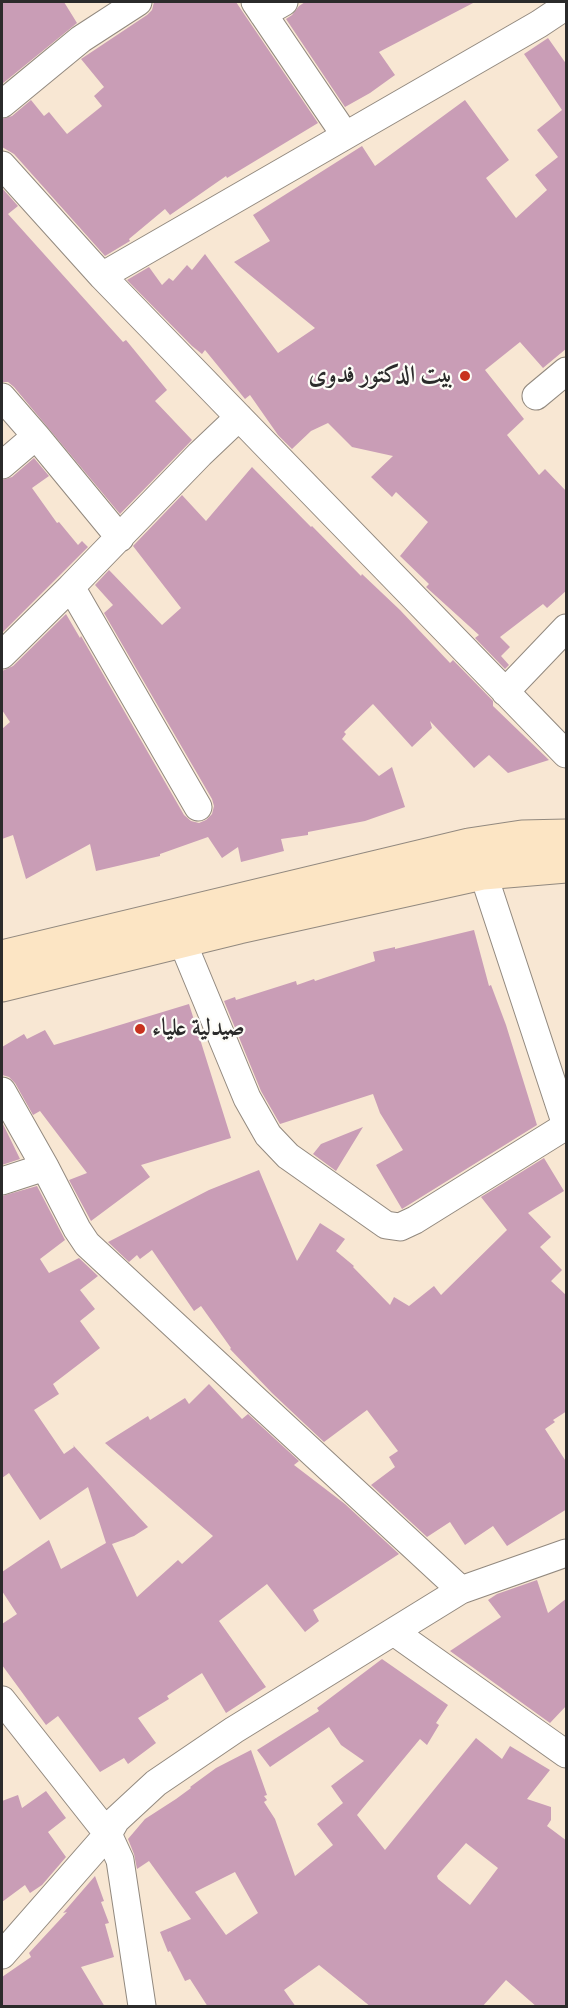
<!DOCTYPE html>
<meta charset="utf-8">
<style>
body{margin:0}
#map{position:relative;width:568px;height:2008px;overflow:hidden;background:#f8e7d3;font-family:"IM FELL Great Primer",serif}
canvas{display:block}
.frame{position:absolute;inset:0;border:3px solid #2b2b2b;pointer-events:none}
</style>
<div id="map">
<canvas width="568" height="2008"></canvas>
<div class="frame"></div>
</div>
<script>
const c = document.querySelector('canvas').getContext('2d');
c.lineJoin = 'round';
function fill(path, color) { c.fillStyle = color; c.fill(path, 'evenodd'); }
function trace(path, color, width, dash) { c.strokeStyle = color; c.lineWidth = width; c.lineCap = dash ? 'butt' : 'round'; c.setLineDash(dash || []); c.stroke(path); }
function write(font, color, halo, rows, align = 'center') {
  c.font = font + ' "IM FELL Great Primer",Amiri,serif'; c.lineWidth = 4.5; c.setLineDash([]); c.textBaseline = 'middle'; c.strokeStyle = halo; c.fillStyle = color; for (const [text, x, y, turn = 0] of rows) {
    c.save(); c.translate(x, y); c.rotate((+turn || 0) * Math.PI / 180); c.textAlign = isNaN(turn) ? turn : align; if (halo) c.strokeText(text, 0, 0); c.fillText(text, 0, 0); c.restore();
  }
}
const building = new Path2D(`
 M2,2H64L77,23L2,84Z
 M154,2H236L318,123L227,178L226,176L170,215L165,209L129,239L130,241L105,256L14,154L2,147V119L12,116L31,100L44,116L49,112L67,134L102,106L94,96L104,87L81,59L147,15L152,10Z
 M305,2H475L379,52L395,75L370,93L345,107L286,19L292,15L299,6Z
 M548,38L567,65V348L543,368L520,342L485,370L524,419L507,435L539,475L545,469L567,492V590L547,608L543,604L500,637L510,647L501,656L509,665L505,669L475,638L479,635L426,587L429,584L400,556L428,522L396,492L392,497L371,477L393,456L352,447L328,423L311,431L292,449L278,435L250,395L245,399L205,350L202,354L192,346L127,280L149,267L162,285L169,278L173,281L187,265L192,270L205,254L278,353L315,328L234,262L270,241L253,215L362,146L375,166L465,100L509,160L486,178L516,218L547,190L535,175L558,157L537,130L562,110L524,54Z
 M2,188L18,206L8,214L123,342L126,340L167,390L155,401L192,440L120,514L14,387L8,382H2Z
 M34,458L49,476L32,488L57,523L59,522L78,545L82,541L88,547L2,633V480L12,477Z
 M252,467L311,527L312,526L361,576L362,574L400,610L450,663L453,660L493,701V706L549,760L508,773L489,755L474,768L430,721L432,728L412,747L373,704L344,732L346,734L342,739L379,776L392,767L405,807L365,821L308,832V835L281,839L284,851L241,862L238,847L222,858L208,837L160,854V856L96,871L90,844L26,879L13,835L2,839V729L10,722L2,710V671L13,666L66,614L80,638L81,636L184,815L191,821L199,823L206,820L212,814L214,806L212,799L104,613L113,605L95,585L109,570L162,625L181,608L133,546L182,495L206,521Z
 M474,930L489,986L491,985L506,1025L537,1125L402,1209L376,1165L403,1150L380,1113L373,1094L280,1124L261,1091L224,1001L235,997L236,1000L296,981L297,985L314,979L315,981L375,961L373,952L395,947V949Z
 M189,1004L231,1138L141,1165L150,1177L91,1221L69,1180L87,1173L40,1111L33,1115L15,1083L9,1077L2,1075V1047L24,1034L27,1039L45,1030L54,1045Z
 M2,1122L20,1159L2,1165Z
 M363,1127L336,1171L313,1154L321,1144Z
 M544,1158L564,1191L528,1213L551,1237L540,1247L562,1270L551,1281L567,1296V1411L553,1420L555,1422L545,1429L567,1463V1509L507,1546L493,1526L465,1545L450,1522L427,1537L371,1485L395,1467L389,1457L398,1451L367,1410L324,1442L272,1393L230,1349L231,1348L201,1306L194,1311L152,1250L140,1259L137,1255L129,1262L108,1242L209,1190L259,1170L297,1261L320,1223L345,1239L336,1251L354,1266L353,1267L390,1305L394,1297L409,1306L434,1286L441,1295L507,1230L481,1197Z
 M37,1186L65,1240L40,1259L49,1273L79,1258L98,1276L80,1290L95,1309L80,1321L100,1348L53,1384L59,1394L34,1410L64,1454L74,1447L73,1445L148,1527L134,1536L112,1544L137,1597L178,1560L182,1564L213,1536L105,1443L148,1416L150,1420L185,1398L189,1404L209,1384L242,1419L248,1414L299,1461L294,1465L345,1504L399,1554L313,1610L319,1621L305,1632L267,1584L219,1621L266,1687L226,1713L202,1673L167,1696L169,1699L138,1718L156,1743L128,1764L124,1758L100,1772L58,1716L46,1725L2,1665V1624L17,1614L2,1591V1572L49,1540L61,1569L106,1543L88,1487L40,1520L9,1473L2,1478V1196Z
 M537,1580L548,1613L567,1598V1705L550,1723L450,1651L501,1617L488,1600L497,1594Z
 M382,1659L448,1705L436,1723L439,1725L427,1745L420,1739L357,1815L385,1850L476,1738L502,1759L510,1746L550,1770L527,1799L551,1807V1820L547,1826L567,1841V2007H537L506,1980L482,2007H371L319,1965L284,1990L296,2007H208L190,1979L185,1981L170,1951L168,1952L160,1932L191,1919L149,1861L137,1869L134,1854L128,1839L145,1819L176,1799L191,1788L190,1787L216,1768L251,1750L267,1795L264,1796L267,1800L264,1802L275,1819L295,1876L333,1845L317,1824L343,1803L331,1786L364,1761L341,1745L329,1727L270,1767L257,1750L319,1711L317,1708ZM466,1843L498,1868L470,1905L438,1879L437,1876ZM235,1872L258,1913L226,1935L195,1892Z
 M46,1791L66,1818L48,1832L66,1857L42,1885L30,1893L25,1885L2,1902V1801L18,1795L22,1808Z
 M95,1876L104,1901L101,1902L109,1923L105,1924L114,1957L81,1967L105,2007H2V1977L31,1957L29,1953L67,1912L63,1913Z`);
const street = new Path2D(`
 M255,2L345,135
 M263,14L284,2
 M2,104L81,39L138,2
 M2,165L102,276L566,754
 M102,276L539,24L566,6
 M536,396L566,371
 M2,397L36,436L2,465
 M36,436L120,538
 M71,587L198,807
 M2,655L71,587L200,454L239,417
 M505,692L566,628
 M483,873L566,1125
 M182,941L247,1098L268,1135L288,1156L386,1225L400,1227L415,1220L566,1126
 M2,1091L45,1167L77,1229L87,1244L461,1590
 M2,1181L45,1167
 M394,1632L566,1754
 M2,1700L108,1834L120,1860L142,2006
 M2,1955L108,1834L116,1820L156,1783L234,1730L461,1590L566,1553`);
const secondary = new Path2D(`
 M2,957L469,845L522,837L566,836
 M2,985L239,927L483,873L566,866`);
const markers = [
 [465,376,6,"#c8321e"],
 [140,1029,6,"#c8321e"]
];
const poiNames = [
 ["بيت الدكتور فدوى",453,376],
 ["صيدلية علياء",152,1029,"left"]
];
fill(building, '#c99db6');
trace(street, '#92897f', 29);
trace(secondary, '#92897f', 35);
trace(street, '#fff', 27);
trace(secondary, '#fce5c4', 33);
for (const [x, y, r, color] of markers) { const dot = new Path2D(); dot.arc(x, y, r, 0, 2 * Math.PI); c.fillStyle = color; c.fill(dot); trace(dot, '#fdfcf7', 2); }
write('bold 24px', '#2b2b2b', '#fdfcf7', poiNames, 'right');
</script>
